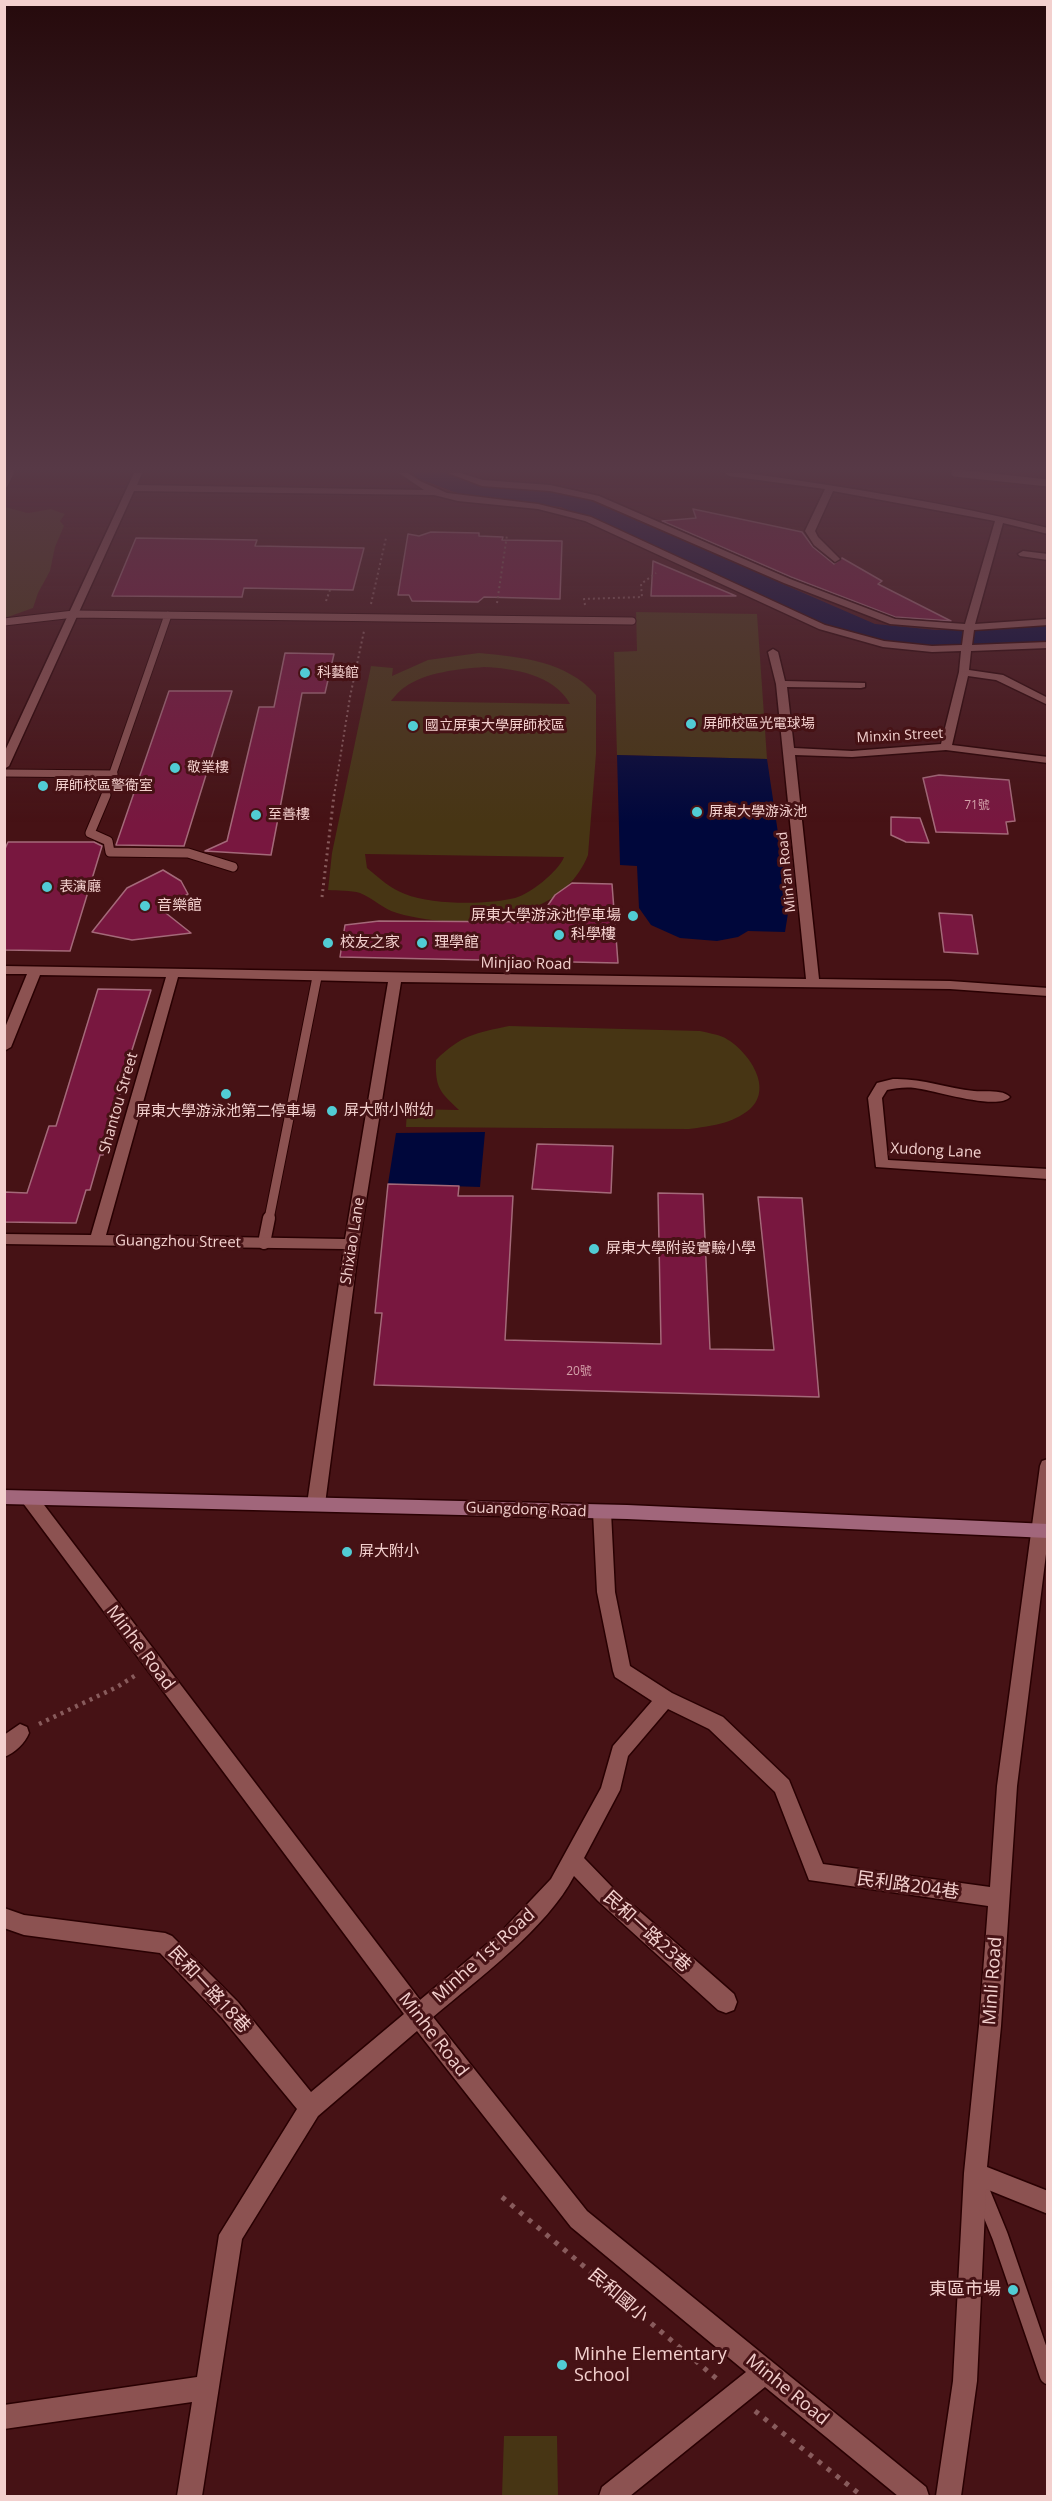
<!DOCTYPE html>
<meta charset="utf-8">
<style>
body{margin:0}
#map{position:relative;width:1052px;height:2501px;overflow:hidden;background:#461215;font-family:"Open Sans",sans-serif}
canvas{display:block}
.frame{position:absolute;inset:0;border:6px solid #f3d0ce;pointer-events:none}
</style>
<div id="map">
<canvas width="1052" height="2501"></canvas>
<div class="frame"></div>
</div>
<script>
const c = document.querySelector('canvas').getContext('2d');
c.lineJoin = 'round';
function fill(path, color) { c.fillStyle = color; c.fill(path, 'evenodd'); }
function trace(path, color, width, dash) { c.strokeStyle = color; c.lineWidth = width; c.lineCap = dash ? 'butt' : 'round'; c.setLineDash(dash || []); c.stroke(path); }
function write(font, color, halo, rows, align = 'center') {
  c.font = font + ' "Open Sans","Noto Sans TC",sans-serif'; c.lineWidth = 6; c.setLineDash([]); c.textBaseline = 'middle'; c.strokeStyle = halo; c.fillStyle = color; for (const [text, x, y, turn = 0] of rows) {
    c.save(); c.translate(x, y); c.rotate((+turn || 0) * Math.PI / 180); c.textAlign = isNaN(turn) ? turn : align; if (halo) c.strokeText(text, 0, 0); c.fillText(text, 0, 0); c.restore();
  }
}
const green = new Path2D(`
 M5,507L28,513L51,509L65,514L60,521L64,526L55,547L50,571L38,593L33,608L5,618Z
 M636,612L757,614L767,759L617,755L614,652L637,651Z
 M479,653C521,657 567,661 596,695V754L588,855C561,924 458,931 397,913C383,909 373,898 360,893C351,890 337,891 328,890L332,853L371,666L393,668L392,676L428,660ZM484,667C513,668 555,675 570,704L391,701C395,696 400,690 405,687C426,672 459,669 484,667ZM365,854L563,857H564C558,872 530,894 515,898C486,905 433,905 405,894C391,889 379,878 367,868Z
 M509,1026L700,1031C708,1033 716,1034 723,1037C746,1048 775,1087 750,1109C732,1124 711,1126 689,1129L406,1127L407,1109L459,1110C440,1092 435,1088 436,1060C461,1035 476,1033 509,1026Z
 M504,2436H557L558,2496H502Z`);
const water = new Path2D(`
 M617,755L767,759L789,907L785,932L748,931L738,937L717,941L680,938L651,925L639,908L637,866L620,865Z
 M485,1132L480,1187L388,1184L396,1133Z`);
const river = new Path2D(`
 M413,473H449L480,485L575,494L875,624L936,630L1048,625V643C989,647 928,654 870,641C853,637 838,630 822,624L561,507L476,500L417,478Z`);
const building = new Path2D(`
 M693,509L802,532L813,547L834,564L842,558L882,581L878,584L951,621L895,617L791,577L662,521L696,518Z
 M431,532L479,533V536L503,537L502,540L562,541L560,599L484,597L478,602L412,601L409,595H398L408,534L419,536Z
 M136,538L257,540L255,546L364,548L353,590L244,588L242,597L112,596Z
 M653,561L736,596H651Z
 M285,653L334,654L325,693H302L271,855L205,851L227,841L259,707H274Z
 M169,691H232L184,846L116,845Z
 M939,775L1009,780L1015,821L1006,822L1008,834L936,832L923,778Z
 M891,817L920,818L929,843L906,842L891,835Z
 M8,842H94L102,846L70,951L4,950V851Z
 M163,870L181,881L188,894L162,910L191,933L132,940L92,932L127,888Z
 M572,883L612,884L618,963L340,957L345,925L379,921L547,922L546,908L555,895Z
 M939,913L972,915L978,954L944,952Z
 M98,989L151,990L132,1050L103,1155H100L90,1190H86L76,1223L4,1222V1192L27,1193L49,1126H56Z
 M537,1144L613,1146L611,1193L532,1189Z
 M388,1184L459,1186L458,1196H513L505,1340L661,1344L658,1193L703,1194L710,1349L774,1350L758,1197L802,1198L819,1397L374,1385L382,1313H375Z`);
const pathFar3 = new Path2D(`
 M326,601L330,590
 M497,603L507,535
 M371,604L386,538
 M585,605L584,599L642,597L641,584L656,573
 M334,796L350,697L364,631`);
const pathFar2 = new Path2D(`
 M322,897L334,795`);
const pathFar1 = new Path2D(`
 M39,1724L117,1687L136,1675`);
const path = new Path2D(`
 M502,2197L717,2379
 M755,2411L862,2496`);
const laneFar3 = new Path2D(`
 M955,473L1048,483
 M4,485L10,473
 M4,622L74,614L632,621
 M4,773L114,774
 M105,796L168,615`);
const laneFar2 = new Path2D(`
 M106,795L90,833L108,841L110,852L188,853L233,867
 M269,1219L317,977`);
const laneFar1 = new Path2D(`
 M264,1243L269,1218`);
const lane = new Path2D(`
 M980,2187L1000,2236L1048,2376`);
const street = new Path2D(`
 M134,473H142L137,485L424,490L399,473H408L420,481L447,493L538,504L591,517L825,625L884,641L932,646L962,645L964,630L890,624L784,583L593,500L550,491L482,486L448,473H460L483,480L550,485L599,496L790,579L895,619L965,624L995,521L833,491L815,531L818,537L840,559L835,562L814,545L805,531L825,489L729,476L725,473H745C847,487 948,503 1048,528V534L1003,523L975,624L1048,619V625L974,630L972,645L1048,642V648L971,651L969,670L1003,675L1048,698V705L996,680L968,676L952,745L1048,757V763L946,750L852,757L795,755L819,979L950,981L1048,988V996L950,989L401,982L359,1244L325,1504L322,1509L316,1511L310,1509L307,1504L344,1249L4,1244V1234L91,1235L166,977L40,975L11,1047L4,1051V1030L27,974H4V966L806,979L776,684L768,652L773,649L778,652L785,681L865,683V687L861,688L787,687L794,748L852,751L941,744L959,672L961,651L932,652L883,647L819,629L585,521L538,509L458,501L434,495L134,491L9,766L4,769V753ZM178,977L388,982L345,1239L106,1235Z
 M1023,551L1048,554V560L1020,556L1018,554Z
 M893,1079C921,1078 946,1088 974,1091C984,1092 1003,1089 1010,1097C998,1111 933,1090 915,1088C905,1087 896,1088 887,1090L882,1098L888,1160L1048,1169V1179L876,1167L868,1098L877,1083Z
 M1048,1459V1538L1017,1786L1001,2026L987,2167L1048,2191V2214L986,2189L977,2381L961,2496H936L953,2381L964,2173L979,2026L988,1906L809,1880L775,1792L709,1729L668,1709L628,1756L620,1790L584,1858L612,1887L734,1994L737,2002L734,2010L726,2013L718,2010L598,1901L574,1876C547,1928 478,1979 433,2017L587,2211L926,2487L929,2496H898L765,2387L630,2496H599L602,2487L746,2372L571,2227L417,2031L318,2116L242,2239L202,2496H177L192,2402L4,2429V2405L197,2377L219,2235L297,2109L222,2018L160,1953L24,1935L4,1928V1908L24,1915L165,1933L172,1936L238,2002L311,2092L404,2014L23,1503L20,1498L23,1493L29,1491L35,1493L420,2000L498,1935L551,1879L601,1788L613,1746L652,1701L615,1677L613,1671L597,1592L593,1512L596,1507L602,1505L608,1507L611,1512L615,1592L630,1666L672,1693L723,1717L789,1780L823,1864L990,1887L997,1786L1040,1466L1042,1461Z
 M20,1724L27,1727L29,1733C25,1743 15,1753 4,1757V1735Z`);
const secondary = new Path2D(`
 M4,1490L627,1505L1048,1524V1538L627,1519L4,1504Z`);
const markers = [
 [305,673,6,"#51ccd4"],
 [691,724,6,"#51ccd4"],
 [413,726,6,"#51ccd4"],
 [175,768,6,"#51ccd4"],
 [43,786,6,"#51ccd4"],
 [697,812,6,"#51ccd4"],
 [256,815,6,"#51ccd4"],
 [47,887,6,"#51ccd4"],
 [145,906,6,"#51ccd4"],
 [633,916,6,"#51ccd4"],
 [559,935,6,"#51ccd4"],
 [328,943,6,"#51ccd4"],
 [422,943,6,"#51ccd4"],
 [226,1094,6,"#51ccd4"],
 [332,1111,6,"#51ccd4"],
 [594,1249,6,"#51ccd4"],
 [347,1552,6,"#51ccd4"],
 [1013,2290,6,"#51ccd4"],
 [562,2365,6,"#51ccd4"]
];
const numberNames = [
 ["71號",977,806],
 ["20號",579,1372]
];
const farPoinames = [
 ["科藝館",317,673],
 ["屏師校區光電球場",703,724],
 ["國立屏東大學屏師校區",425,726],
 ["敬業樓",187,768],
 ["屏師校區警衛室",55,786],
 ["屏東大學游泳池",709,812],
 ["至善樓",268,815],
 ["表演廳",59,887]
];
const farStreetnames = [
 ["Minxin Street",900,736,-3],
 ["Min'an Road",787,872,-96]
];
const poiNames = [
 ["音樂館",157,906],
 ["屏東大學游泳池停車場",621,916,"right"],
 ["科學樓",571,935],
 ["校友之家",340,943],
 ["理學館",434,943],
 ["屏大附小附幼",344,1111],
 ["屏東大學游泳池第二停車場",226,1112,"center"],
 ["屏東大學附設實驗小學",606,1249],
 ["屏大附小",359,1552]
];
const streetNames = [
 ["Minjiao Road",526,964,1],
 ["Shantou Street",119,1103,-74],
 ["Xudong Lane",936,1151,3],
 ["Shixiao Lane",353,1241,-81],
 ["Guangzhou Street",178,1242,1],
 ["Guangdong Road",526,1510,2]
];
const nearStreetnames = [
 ["Minhe Road",140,1648,53],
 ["民利路204巷",908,1886,8],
 ["民和一路23巷",647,1932,42],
 ["Minhe 1st Road",484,1956,-42],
 ["Minli Road",993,1981,-86],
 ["民和一路18巷",209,1990,47],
 ["Minhe Road",433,2035,52],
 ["民和國小",618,2296,40],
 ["Minhe Road",787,2390,39]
];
const nearPoinames = [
 ["東區市場",1001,2290],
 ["Minhe Elementary",574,2355,"left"],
 ["School",574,2376,"left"]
];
fill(green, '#473514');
fill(water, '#00073b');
fill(river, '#00073b');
fill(building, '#78173f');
trace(building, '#a46979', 1.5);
trace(laneFar3, '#290002', 9);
trace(laneFar2, '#290002', 11);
trace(laneFar1, '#290002', 15);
trace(lane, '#290002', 19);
trace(street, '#290002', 3);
trace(secondary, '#290002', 3);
trace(pathFar3, '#885b5c', 2, [2, 3]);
trace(pathFar2, '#885b5c', 3, [2, 4]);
trace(pathFar1, '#885b5c', 4.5, [3, 5]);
trace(path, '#885b5c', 5, [4.5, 7]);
trace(laneFar3, '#8c5251', 7);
trace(laneFar2, '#8c5251', 9);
trace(laneFar1, '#8c5251', 12);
trace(lane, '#8c5251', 16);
fill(street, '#8c5251');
fill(secondary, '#a1667b');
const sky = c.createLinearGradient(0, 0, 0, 823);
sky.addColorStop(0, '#260a0c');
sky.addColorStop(0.57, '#573946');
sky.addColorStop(1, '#57394600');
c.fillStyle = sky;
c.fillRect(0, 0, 1052, 823);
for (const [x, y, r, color] of markers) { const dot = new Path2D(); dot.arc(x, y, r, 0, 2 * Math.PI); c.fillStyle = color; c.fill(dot); trace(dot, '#461215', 2); }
write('12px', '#d4a2aa', null, numberNames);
write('14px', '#f3d0ce', '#461215', farPoinames, 'left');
write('14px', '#f3d0ce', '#461215', farStreetnames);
write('15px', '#f3d0ce', '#461215', poiNames, 'left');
write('15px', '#f3d0ce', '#461215', streetNames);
write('18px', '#f3d0ce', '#461215', nearStreetnames);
write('18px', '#f3d0ce', '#461215', nearPoinames, 'right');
</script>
